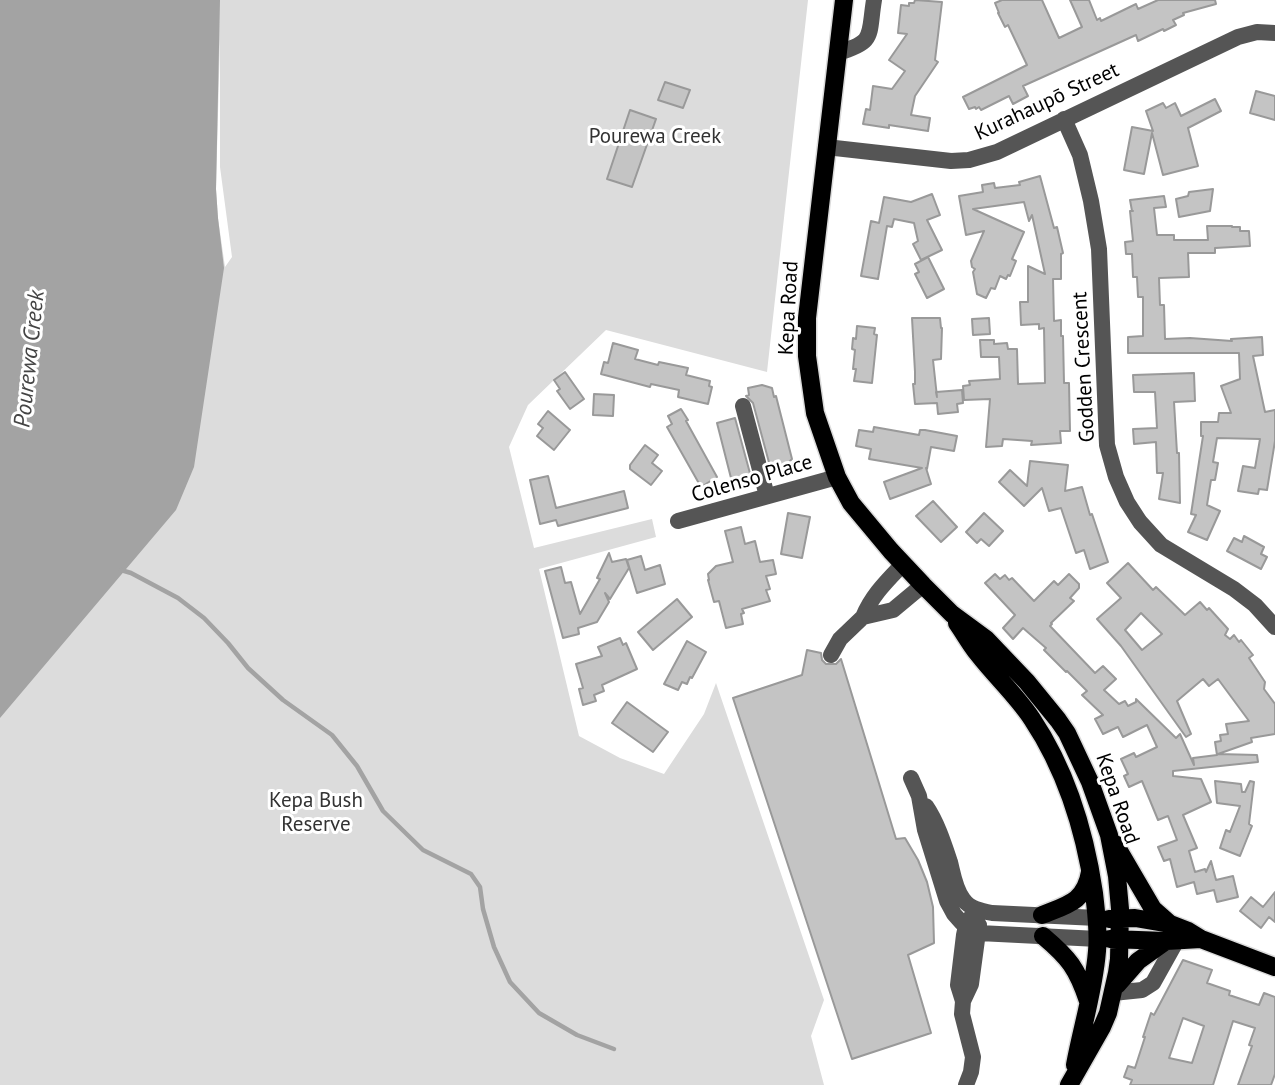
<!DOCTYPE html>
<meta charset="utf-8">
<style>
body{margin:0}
canvas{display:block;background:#fff}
</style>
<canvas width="1275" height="1085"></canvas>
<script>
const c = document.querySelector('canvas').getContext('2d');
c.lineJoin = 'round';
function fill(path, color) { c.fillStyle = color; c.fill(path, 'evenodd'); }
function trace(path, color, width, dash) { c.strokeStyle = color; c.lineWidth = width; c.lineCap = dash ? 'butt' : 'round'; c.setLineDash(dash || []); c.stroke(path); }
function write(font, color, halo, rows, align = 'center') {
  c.font = font + ' "PT Sans",sans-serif'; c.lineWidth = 6; c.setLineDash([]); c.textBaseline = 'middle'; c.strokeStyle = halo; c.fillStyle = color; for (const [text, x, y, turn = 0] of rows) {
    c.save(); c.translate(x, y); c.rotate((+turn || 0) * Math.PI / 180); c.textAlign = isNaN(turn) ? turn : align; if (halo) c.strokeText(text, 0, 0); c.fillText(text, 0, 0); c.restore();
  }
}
const green = new Path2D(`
 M0,0H808L767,372L606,330L528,405L509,447L534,548L652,519L656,537L539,569L579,736L620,758L664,774L704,714L716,683L824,1000L811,1036L824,1085H0ZM220,39V167L232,257L225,267L218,218L216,189Z`);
const water = new Path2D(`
 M0,0H220L216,189L218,218L224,268L194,467L176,510L0,718Z`);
const stream = new Path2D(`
 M121,570L131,573L178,598L204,618L228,643L248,668L283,700L332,735L357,766L383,811L423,850L471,874L480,887L483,909L494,947L510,982L539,1013L577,1035L614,1049`);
const building = new Path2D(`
 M915,0L942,2L935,60L938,62L915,96L911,115L930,118L928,131L889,125V128L863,124L866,109L870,110L873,86L892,89L905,71L889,60L907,34L898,33L901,5L909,6V3H914Z
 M1002,0H1042L1059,38L1082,27L1070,0H1089L1097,20L1100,18L1101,21L1136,4L1138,9L1158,0H1215L1216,4L1183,13L1184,15L1173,20L1176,25L1164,31L1163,29L1138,41L1136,35L1023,86L1028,96L1013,104L1009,96L981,110L979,107L976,109L975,107L969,109L963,97L1027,65L1008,25L1005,27L998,13H999L995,3Z
 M665,82L690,90L683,108L658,100Z
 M1256,91L1275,96V120L1250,113Z
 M1215,99L1221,111L1188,128L1198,166L1163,175L1152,133L1144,174L1124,170L1132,127L1153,131L1146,111L1163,103L1166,108L1175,103L1181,116Z
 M630,110L656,119L632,187L607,179Z
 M1040,176L1054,228L1057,227L1063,253L1061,254V279H1053L1054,321L1061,320V336H1063L1064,383H1069L1070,431H1060L1061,443L1031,445L1032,441L1003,439L1002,446L986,447L990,399L964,400L963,386L970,385L969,381L1000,379L999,357H981L980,340H994V344L1007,343L1008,349H1017L1018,384L1045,383L1044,328L1039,329V324L1021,325L1020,302H1028V266L1045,274L1032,215L1029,221L1024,202L973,209L1024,232L1012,259L1016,261L1010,276L1008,275L1006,279L1000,276L995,289L991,288L986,298L977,294L973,272L975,269L972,267L971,261L984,231L966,235L959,196L983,192L982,185L994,183L995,188L1020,185L1019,182Z
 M1213,189L1210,211L1179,217L1176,199L1188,196L1189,192Z
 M932,194L940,215L927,220L942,250L921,260L913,244L918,241L914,223L894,219L892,227L887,226L878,279L861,276L871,221L879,223L884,197L911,202Z
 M1164,196L1166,207L1154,208L1157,235H1174V240H1208L1207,226H1232V227H1240V231H1249L1250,246L1215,248V253H1188L1189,277L1159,278L1160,305H1164L1165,339L1190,338L1232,341L1231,339L1262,337L1263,355L1253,356L1265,412L1275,410V441L1267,490L1259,489L1258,494L1238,491L1243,466L1255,468L1260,439L1217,438L1213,462L1218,463L1215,480H1211L1207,505L1220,511L1207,540L1188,532L1196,515L1191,514L1203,436H1201V422H1218L1219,413H1231L1221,386L1240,379L1239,353H1128V337L1143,336V297H1138L1137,277H1133L1132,254H1126L1125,242L1133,241L1130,211H1133H1132L1130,200Z
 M928,257L944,289L927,298L915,274L919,272L915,264Z
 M912,318H940L941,328H942L941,359L933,360L937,397L936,392L962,390L963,403L957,404L958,412L938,414L937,403L915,404L913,384H915V372Z
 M989,318L990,334L973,335L972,319Z
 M857,326L875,328L874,334L877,335L872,383L854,381L856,369H853L855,350L852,349L853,338L856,339Z
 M613,343L638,350L635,359L658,365L659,362L688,368L686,375L710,381L709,386L712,387L708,404L678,397L679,390L651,384L650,387L601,374L604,362L608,363Z
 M565,372L584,399L570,409L557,391L560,389L554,380Z
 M1194,373L1195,401L1174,402L1177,453H1179L1180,503L1159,499L1163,473H1157L1156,442L1134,444L1133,429L1157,428L1155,392H1134L1133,375Z
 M762,385L772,388L774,397L776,396L792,459L787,464L771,470L753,403L746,396L749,395L748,388Z
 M594,394L614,395L613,416L593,415Z
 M681,409L688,420L686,421L717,477L701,487L667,427L672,424L668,416Z
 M548,411L570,430L554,450L537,436L543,428L538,424Z
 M735,418L751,477L732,482L717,423Z
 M874,427L919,435L920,430H925L957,436L954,451L931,447L927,469L926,468L931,484L890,499L884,482L922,468L869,459L871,449L856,446L859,430L873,432Z
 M645,445L658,455L652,463L662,471L651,485L630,469V465Z
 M1030,461L1068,465L1065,491L1082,487L1090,515L1092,514L1108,562L1090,569L1084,550L1076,553L1061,508L1049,511L1042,488L1024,506L999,482L1010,470L1027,486Z
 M548,476L556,508L624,491L628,508L558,526L556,520L540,524L530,480Z
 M933,501L957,527L941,542L916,516Z
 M788,513L810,517L802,558L781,554Z
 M984,513L1003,531L989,546L981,539L977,543L966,532Z
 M741,527L745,544L755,541L760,562L773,560L776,574L766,576L770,589L766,590L770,601L742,609L744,613L741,614L743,624L726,628L719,601L714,602L708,580H709L708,574L716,566L733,562L725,531Z
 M1244,536L1264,547L1261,554L1267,557L1261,569L1227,551L1234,538L1242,542Z
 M609,553L612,562L626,559L629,568L610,599L605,593L609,602L597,622L578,628L579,634L563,638L545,571L561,567L565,583L571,582L580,614L600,579L597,578Z
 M641,556L645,570L660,565L665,584L637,593L627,560Z
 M1128,563L1153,590L1156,587L1185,615L1200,602L1207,610L1209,608L1228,629L1225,635L1230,639L1234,635L1239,642L1241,640L1253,655L1249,658L1265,682L1264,689L1275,704V734L1251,738L1252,742L1218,754L1257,755L1258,762L1173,771V776L1201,779L1211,802L1183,815L1197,848L1189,851L1195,872L1205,869L1206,872L1211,861L1216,880L1233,876L1238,897L1217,902L1214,890L1197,894L1194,882L1177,887L1170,859L1164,861L1158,847L1177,840L1168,816L1158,820L1142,781L1129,787L1124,776L1128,774L1121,759L1134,753L1136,757L1157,747L1147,725L1123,737L1118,727L1103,734L1095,719L1103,715L1082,695L1087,691L1067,671L1066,672L1044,650L1046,648L1023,628L1013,639L1003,628L1015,615L985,583L995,574L1000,579L1005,575L1009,580L1012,578L1034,601L1054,581L1058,585L1069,574L1079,584V588L1070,598L1074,601L1051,623L1052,624L1050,626L1095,673L1103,666L1116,679L1104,690L1119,704L1125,701L1128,706L1136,702V699L1176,738L1180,734L1194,765L1193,758L1217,755L1215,742L1221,741L1220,735L1228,734L1226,724L1249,721L1218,679L1209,686L1203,679L1177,701L1191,734L1186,737L1121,646L1097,619L1121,598L1107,583ZM1141,613L1162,634L1142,650L1125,630Z
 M677,599L692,617L653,650L638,632Z
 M620,638L623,645L626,643L637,669L602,685L604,691L594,695L596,701L583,705L579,689L583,688L576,664L602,656L598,647Z
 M687,641L706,652L692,678L690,677L687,684L682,682L678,690L664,684Z
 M807,650L821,653L822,660L826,664H836L841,659L896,839L905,838L918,860L927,882L933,907L934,943L908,955L931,1033L852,1059L733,698L802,675Z
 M627,702L668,732L653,752L612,723Z
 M1215,781L1241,784L1242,792H1245L1250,781L1254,782L1249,824L1252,826L1240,856L1220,848L1226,830L1230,832L1240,806L1217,803Z
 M1275,892V922L1269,917L1261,928L1240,911L1251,897L1263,907Z
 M1183,960L1212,970L1207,983L1230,991L1229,995L1259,1005L1264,993L1275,997V1074L1271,1085H1238L1252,1046L1249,1045L1255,1028L1233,1021L1213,1085H1130L1132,1080L1124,1077L1128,1066L1135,1068L1145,1037H1143L1151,1013L1154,1015ZM1183,1018L1204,1026L1192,1063L1169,1058Z`);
const minor = new Path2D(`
 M837,53C876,42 868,36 874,0
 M1064,119L1080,155L1091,201L1099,249L1107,445L1116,477L1127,502L1140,522L1161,545L1234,589L1255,605L1275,627
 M826,147L951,161L969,160L997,152L1238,37L1257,32L1275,33
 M743,406L767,496
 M678,521L837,477
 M903,564C887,581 872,595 863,617L893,610L923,585
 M831,655L840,639L863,617
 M911,778L919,796L925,830L947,901L954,914L962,923L979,933L1098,939
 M926,806C937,822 944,844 950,862C953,874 955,889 963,899C970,909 981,911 992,913L1097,918
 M1113,993L1142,990L1153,983L1177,940
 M963,1001L958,985L964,935L966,926L970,918
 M966,1085L971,1072L973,1057L962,1014L963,1001L971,984L979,925`);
const major = new Path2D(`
 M844,0L807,318V356L815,413L837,477L851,503L891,551L923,585L952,614L986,639L1027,682L1058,720L1067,733L1090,782L1109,835L1117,876L1120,909L1119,959L1117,973L1108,1013L1102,1027L1069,1085
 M957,623C964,633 970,644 978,654C995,676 1016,695 1032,719C1066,770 1085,832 1094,893C1096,912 1099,931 1097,951C1094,990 1082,1027 1075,1065
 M1115,844L1153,909L1170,924
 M1042,915C1067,905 1085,902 1090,872
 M1109,919L1135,918L1170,924L1188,931L1201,939L1275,967
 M1043,936C1069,958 1077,968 1088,1001
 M1110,939L1166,941L1201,939
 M1117,985L1138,961L1166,941`);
const streetNames = [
 ["Kurahaupō Street",1047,102,-25],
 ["Kepa Road",789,308,-87],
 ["Godden Crescent",1084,367,-93],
 ["Colenso Place",752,479,-16],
 ["Kepa Road",1117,799,71]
];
const parkNames = [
 ["Pourewa Creek",655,137],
 ["Kepa Bush",316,801],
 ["Reserve",316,825]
];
const waterNames = [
 ["Pourewa Creek",30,359,-84]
];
fill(green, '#dcdcdc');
fill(water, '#a3a3a3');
trace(stream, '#a3a3a3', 4.5);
fill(building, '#c4c4c4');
trace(building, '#999', 2);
trace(major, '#dbdbdb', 21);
trace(minor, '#555', 16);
trace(major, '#000', 18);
write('21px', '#000', '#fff', streetNames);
write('21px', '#333', '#fff', parkNames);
write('italic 23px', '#444', '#fff', waterNames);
</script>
